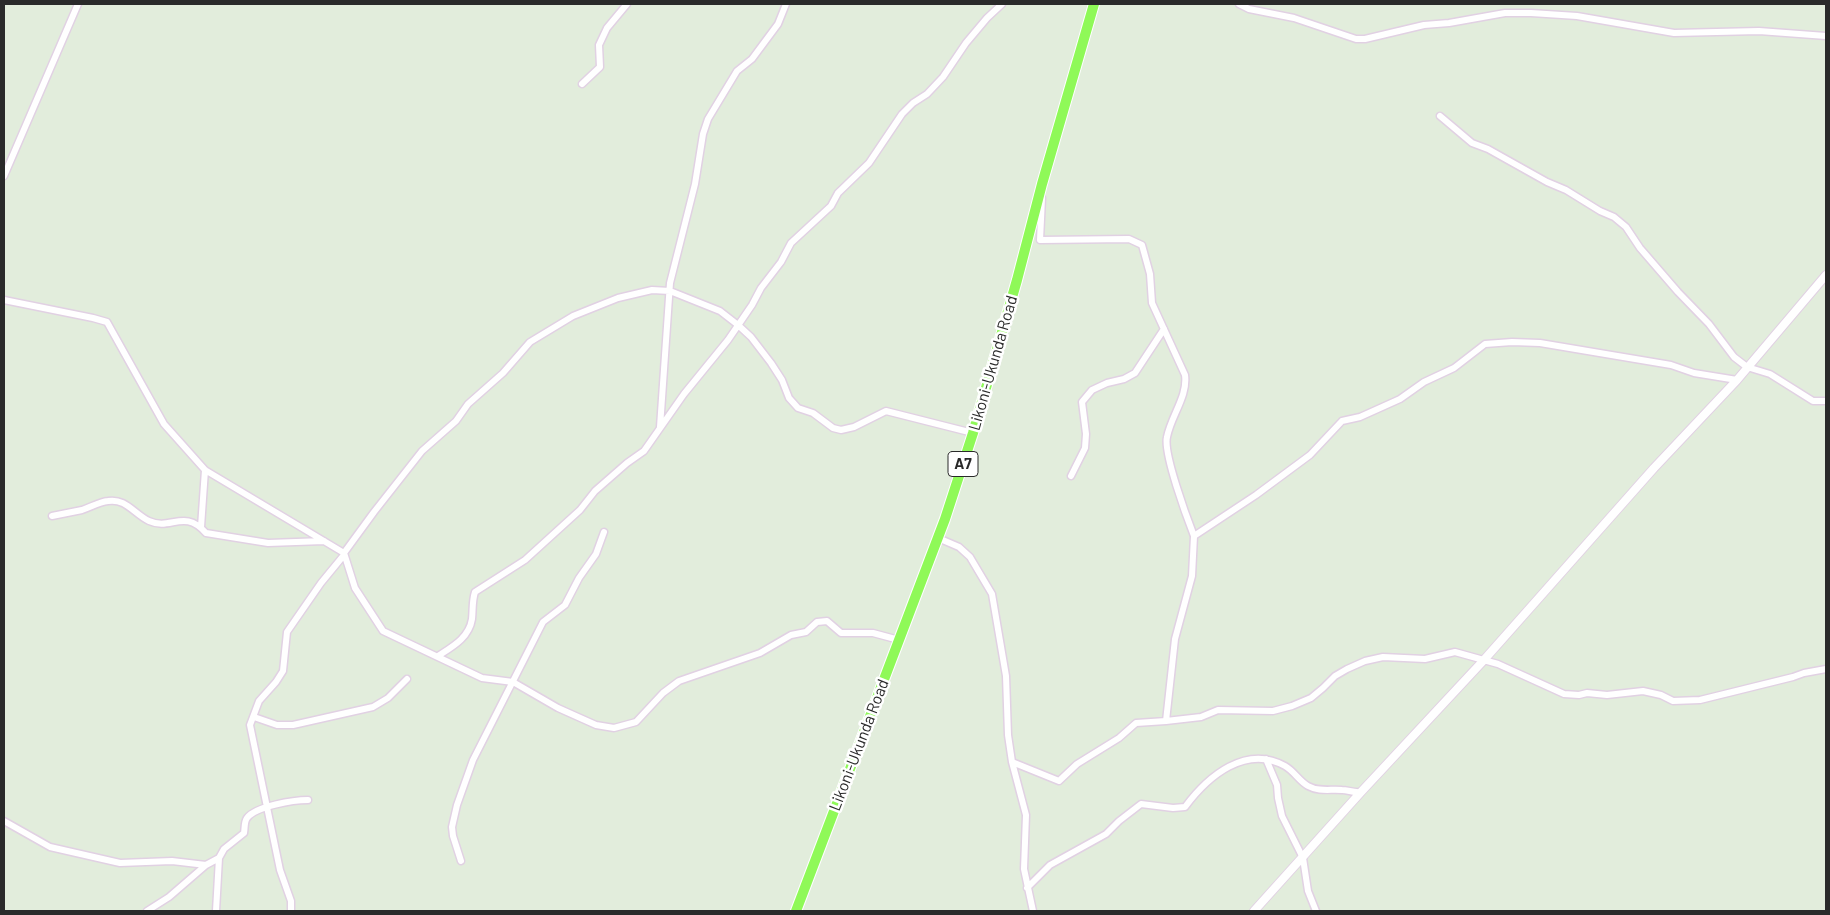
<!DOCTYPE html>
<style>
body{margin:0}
#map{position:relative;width:1830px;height:915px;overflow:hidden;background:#e2eddc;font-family:Barlow,sans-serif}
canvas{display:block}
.frame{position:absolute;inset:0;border:5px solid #2a2a2a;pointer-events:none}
</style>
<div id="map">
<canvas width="1830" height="915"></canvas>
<div class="frame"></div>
</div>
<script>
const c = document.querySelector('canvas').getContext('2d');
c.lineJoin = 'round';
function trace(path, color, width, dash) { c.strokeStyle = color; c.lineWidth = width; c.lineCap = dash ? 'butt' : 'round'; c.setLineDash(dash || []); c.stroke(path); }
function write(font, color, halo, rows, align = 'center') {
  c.font = font + ' Barlow,sans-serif'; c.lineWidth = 5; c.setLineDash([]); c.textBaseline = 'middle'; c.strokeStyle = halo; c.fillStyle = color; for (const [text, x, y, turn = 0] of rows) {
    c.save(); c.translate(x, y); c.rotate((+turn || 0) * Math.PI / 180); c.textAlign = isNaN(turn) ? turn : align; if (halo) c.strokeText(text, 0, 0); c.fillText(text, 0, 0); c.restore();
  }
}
const minor = new Path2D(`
 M1239,4L1249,9L1294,18L1356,39H1365L1424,25L1449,23L1505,13H1531L1577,16L1674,33L1759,31L1826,36
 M582,84L600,67L599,45L607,28L627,4
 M1440,116L1472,143L1488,149L1547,182L1566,190L1600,211L1614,217L1626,227L1640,248L1678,292L1709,324L1734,357L1747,367L1770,374L1813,401H1826
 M4,176L78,4
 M1042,198L1040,240L1129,239L1142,245L1150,274L1152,303L1185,375C1188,396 1171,416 1167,437C1163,453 1187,518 1194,536
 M4,300L93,318L107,322L164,424L205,470L344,553L355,588L383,631L482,678L513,682L558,708L596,725L614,728L636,722L663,693L679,681L760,653L791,635L806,632L817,622L827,621L841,633H873L899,640
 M660,427L670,283L695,184L703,134L708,119L737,71L752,59L778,24L786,4
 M1071,476L1085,448L1086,434L1082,402L1092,390L1107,383L1124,379L1135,373L1164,329
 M52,516C62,514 72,512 82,510C91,507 99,502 108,501C126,498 134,514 149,521C171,531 184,508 206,533L268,543L324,541
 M201,527L205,470
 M938,538L959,547L970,557L992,594L1006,676L1008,735L1012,762L1059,781L1077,764L1119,738L1136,723L1166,721L1175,639L1192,576L1194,536L1256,495L1310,455L1342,421L1360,417L1400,399L1424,382L1454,368L1485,344L1512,342L1540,343L1671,365L1694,373L1737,380
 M344,553L374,512L422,451L456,421L468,404L503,373L530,342L573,316L618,298L652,290L670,291L720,311L738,325L751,337L771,363L782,380L789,398L798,408L813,413L833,428L841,430L854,427L886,411L973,433
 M438,656C452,647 469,638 472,619C473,610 472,601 475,592L525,560L580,510L595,491L627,463L644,451L684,394L728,340L752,305L761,288L781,262L791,243L831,206L838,193L869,163L902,114L913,103L927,94L943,77L966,43L987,18L1002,4
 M254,717L277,725H293L373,707L388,698L407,679
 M1166,721L1201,717L1218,710L1273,711L1292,706L1311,698L1323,688L1335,676L1347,669L1365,661L1383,657L1425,659L1455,652L1498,664L1564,694L1579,695L1587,693L1607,695L1643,691L1661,695L1673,701L1700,700L1793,677L1804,673L1826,669
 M1266,759L1277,785L1278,798L1282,816L1303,858L1308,891L1316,911
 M1012,762L1026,815L1024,869L1033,911
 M4,821L50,847L120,863L172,861L206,865
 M461,861L453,836L452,827L457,805L473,760L543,622L565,605L579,578L596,554L604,532
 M1027,888L1050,865L1106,834L1119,821L1141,804L1173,808L1185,807C1208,776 1246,744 1285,766C1294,771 1299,781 1308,786C1319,792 1330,789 1342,790C1348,790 1354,793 1361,792
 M147,911L169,897L206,865L219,858
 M216,911L219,858L224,849L244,833C245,828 244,822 247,818C256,806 294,800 308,800
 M291,911V901L280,870L250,725L259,701L276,682L283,671L287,632L321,583L344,555`);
const tertiary = new Path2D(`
 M1254,911L1361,792L1483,661L1654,468L1737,380L1826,275`);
const trunk = new Path2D(`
 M796,911L945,519L973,433L1017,280L1042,184L1094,4`);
const shields = [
 [963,464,30]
];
const shieldNames = [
 ["A7",963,464]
];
const streetNames = [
 ["Likoni-Ukunda Road",993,363,-74],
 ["Likoni-Ukunda Road",859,745,-69]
];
trace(minor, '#e1d1e3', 9);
trace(tertiary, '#e1d1e3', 10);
trace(trunk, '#fff', 12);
trace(minor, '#fff', 6);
trace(tertiary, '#fff', 8);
trace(trunk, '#8ff958', 10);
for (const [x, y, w] of shields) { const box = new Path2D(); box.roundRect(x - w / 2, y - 12.5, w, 25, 4); c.fillStyle = '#fff'; c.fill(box); trace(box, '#2a2a2a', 1); }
write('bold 15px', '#2a2a2a', null, shieldNames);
write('16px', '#2a2a2a', '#fff', streetNames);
</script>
